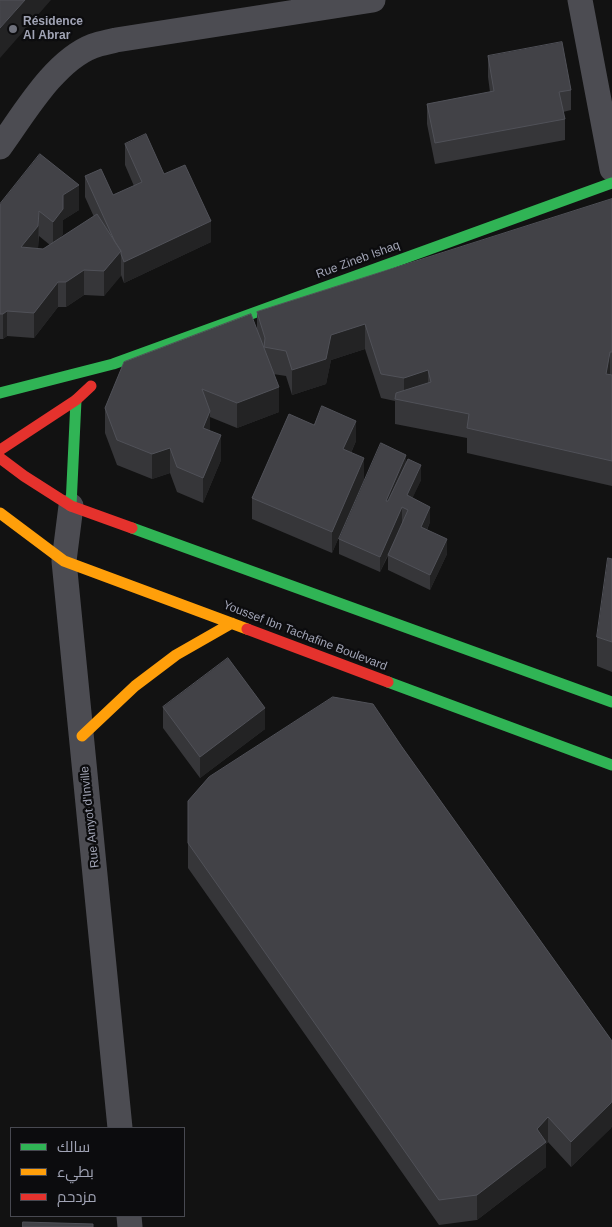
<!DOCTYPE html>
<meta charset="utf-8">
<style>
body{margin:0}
#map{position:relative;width:612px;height:1227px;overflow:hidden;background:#121212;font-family:Helvetica,Cairo,sans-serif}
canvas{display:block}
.legend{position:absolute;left:10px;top:1127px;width:175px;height:90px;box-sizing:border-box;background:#0c0c0e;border:1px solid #484951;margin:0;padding:6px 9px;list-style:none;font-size:15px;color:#a1a4b5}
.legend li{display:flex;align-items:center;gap:10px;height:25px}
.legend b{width:25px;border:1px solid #484951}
</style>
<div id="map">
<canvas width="612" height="1227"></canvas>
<ul class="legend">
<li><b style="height:6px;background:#30b455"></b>سالك</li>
<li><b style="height:6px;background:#ff9f0a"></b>بطيء</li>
<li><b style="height:6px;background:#e5322d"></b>مزدحم</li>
</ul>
</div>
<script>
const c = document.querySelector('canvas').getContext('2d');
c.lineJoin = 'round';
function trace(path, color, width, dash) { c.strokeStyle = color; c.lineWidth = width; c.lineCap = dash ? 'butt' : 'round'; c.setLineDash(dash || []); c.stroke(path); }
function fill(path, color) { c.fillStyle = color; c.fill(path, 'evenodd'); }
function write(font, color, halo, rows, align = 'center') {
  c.font = font + ' Helvetica,sans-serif'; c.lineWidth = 4.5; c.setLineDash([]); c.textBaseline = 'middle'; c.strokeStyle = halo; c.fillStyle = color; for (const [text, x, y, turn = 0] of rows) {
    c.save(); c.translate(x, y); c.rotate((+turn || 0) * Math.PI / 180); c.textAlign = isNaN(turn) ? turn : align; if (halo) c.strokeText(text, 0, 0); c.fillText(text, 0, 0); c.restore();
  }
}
const street = new Path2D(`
 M580,0L612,169
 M0,147C24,114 54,61 93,46C101,43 109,42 116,40L373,0
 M71,506L64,561L120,1128
 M129,1216L130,1227`);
const fast = new Path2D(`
 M0,393L113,364L612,183
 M71,506L76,400
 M132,528L612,702
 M388,682L612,765`);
const slow = new Path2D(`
 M0,513L64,561L247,629
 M82,736L135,686L176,655L232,623`);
const jam = new Path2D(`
 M0,450L76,400L91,386
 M0,458L24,476L71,506L132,528
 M247,629L388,682`);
const wall = new Path2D(`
 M488,56L571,90V110L563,112L565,119V140L435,164L427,124V104L490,92L488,77Z
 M125,144L164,174L211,242L124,283L121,275L104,296L84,295L66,307H58L34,338L7,336L3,339H0V204L79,210L63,220V234L59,239L94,217L85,197V176L113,195L134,186L125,165ZM39,236L50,245L43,249L38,248Z
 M612,199V486L467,453V438L395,424V401L381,398L365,349L331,360L326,384L292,395L286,376L273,374L279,412L237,428L210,417V431L221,460L203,503L177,492L170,473L152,479L117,465L105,433V408L257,330V312Z
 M314,425L356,441L351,453L364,479L332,553L252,519V498Z
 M406,463L421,480L412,498L430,522L427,530L447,554L430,590L388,570V556L380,572L339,554V539ZM402,523H403L391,547Z
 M612,559V672L597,666V637Z
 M163,707L265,729L200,778L163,728Z
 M402,747L612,1041V1126L611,1128L571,1167L548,1142L546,1144V1167L477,1220L439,1225L188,868V801Z`);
const shadedWall = new Path2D(`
 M25,0H51L0,58V28Z
 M79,185V210L63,220V234L53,247V222L63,195Z
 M39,211L38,250L21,247Z
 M211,221V242L124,283V262Z
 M121,251V276L104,296V271Z
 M84,270V295L66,307V282Z
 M58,282V307L34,338V313Z
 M7,311V336L3,339V314Z
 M365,324V349L331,360L326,384L292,395V370L331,335Z
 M610,352V377L606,374Z
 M428,370V395L404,401V378Z
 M279,387V412L237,428V403Z
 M210,411V436L203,428Z
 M356,421V441L343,470V449Z
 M221,435V460L203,503V478Z
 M170,448V473L152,479V454Z
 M406,455V470L386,516V501Z
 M364,458V479L332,553V532Z
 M421,465V480L407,510V495Z
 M402,507V523L380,572V557Z
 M430,507V522L421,542V527Z
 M447,539V554L430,590V575Z
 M265,708V729L200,778V757Z
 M612,1101V1126L611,1128L571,1167V1142Z
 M548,1117V1142L546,1144V1167L477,1220V1195Z`);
const building = new Path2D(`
 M0,0H25L0,28Z
 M562,42L571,90L559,92L565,119L435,143L427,104L494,91L488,56Z
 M146,134L164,174L185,165L211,221L124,262L121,254V251L115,242L85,176L101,169L113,195L142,182L125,144Z
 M40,154L79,185L63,195V209L53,222L39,211L38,226L21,247L43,249L97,214L121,251L104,271L84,270L66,282H58L34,313L7,311L3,314H0V204Z
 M612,199V352H610L606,374L612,375V461L467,428L469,414L395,399L396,393L431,382L428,370L404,378L381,374L365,324L331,335L326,359L292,370L286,351L264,347L265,338L257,312Z
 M251,314L279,387L237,403L202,389L210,411L203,428L221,435L203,478L177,467L170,448L152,454L117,440L105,408L124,362Z
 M322,406L356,421L343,449L364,458L332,532L252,498L289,414L314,425Z
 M381,443L406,455L386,501H388L408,459L421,465L407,495L430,507L421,527L447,539L430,575L388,555L408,510L402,507L380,557L339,539Z
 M608,558L612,559V642L597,637Z
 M228,658L265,708L200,757L163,707Z
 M333,697L373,704L402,747L612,1041V1101L611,1103L571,1142L548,1117L537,1129L546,1142L477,1195L439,1200L188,843V801L209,777Z
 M23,1222L93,1224V1227H23Z`);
const markers = [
 [13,29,5,"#6f717c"]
];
const poiNames = [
 ["Résidence",23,22],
 ["Al Abrar",23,36]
];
const streetNames = [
 ["Rue Zineb Ishaq",358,260,-20],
 ["Youssef Ibn Tachafine Boulevard",305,636,21],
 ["Rue Amyot d'Inville",90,817,-96]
];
trace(street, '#4c4c52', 25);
trace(fast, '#30b455', 11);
trace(slow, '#ff9f0a', 11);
trace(jam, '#e5322d', 11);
fill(wall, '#363639');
fill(shadedWall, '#232324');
fill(building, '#424247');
trace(building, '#505158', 1);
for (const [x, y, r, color] of markers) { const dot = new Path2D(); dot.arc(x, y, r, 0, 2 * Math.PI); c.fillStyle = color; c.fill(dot); trace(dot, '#0c0c0e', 2); }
write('bold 12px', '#a1a4b5', '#0c0c0e', poiNames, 'left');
write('12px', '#a1a4b5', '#0c0c0e', streetNames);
</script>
